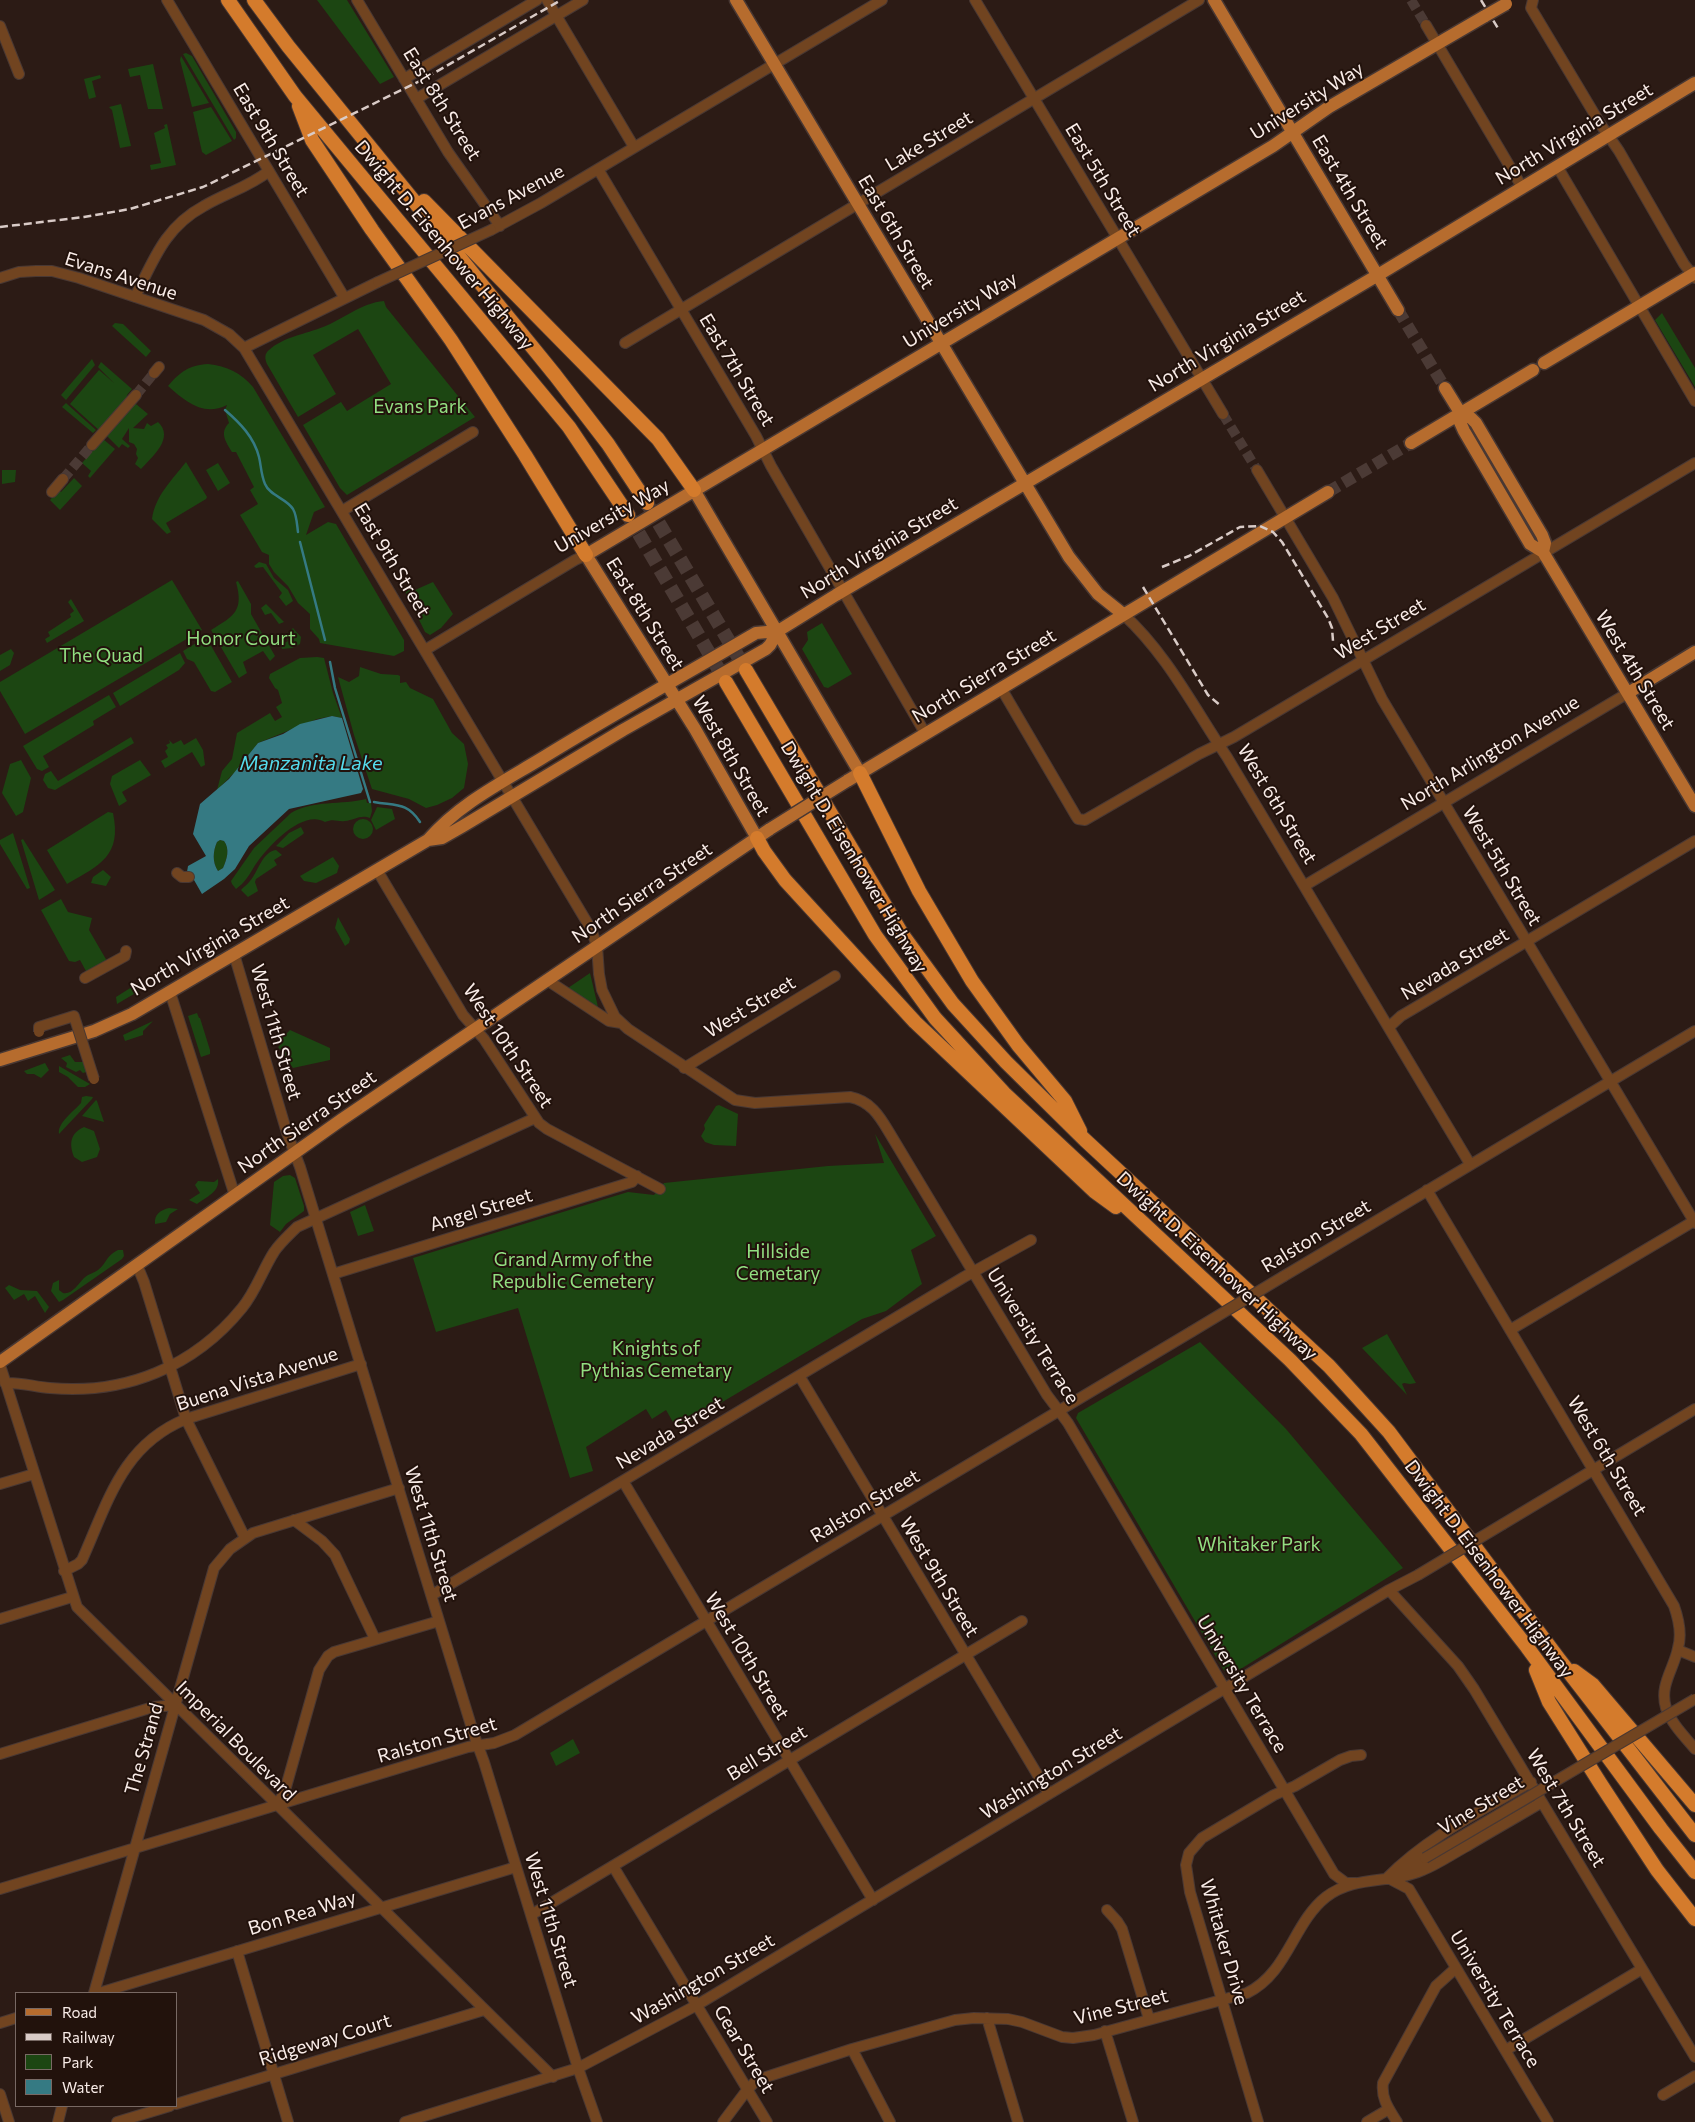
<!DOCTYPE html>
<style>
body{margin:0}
#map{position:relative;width:1695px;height:2122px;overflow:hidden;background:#2c1b15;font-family:Commissioner,sans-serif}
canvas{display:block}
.legend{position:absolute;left:15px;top:1992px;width:162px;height:115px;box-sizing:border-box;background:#22120c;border:1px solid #786964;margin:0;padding:6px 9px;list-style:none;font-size:15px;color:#f9ece8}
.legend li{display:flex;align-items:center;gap:10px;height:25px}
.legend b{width:25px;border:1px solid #786964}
</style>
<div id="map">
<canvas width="1695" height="2122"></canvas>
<ul class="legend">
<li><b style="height:6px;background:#b66c2e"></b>Road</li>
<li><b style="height:6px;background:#d9cbc7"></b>Railway</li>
<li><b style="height:14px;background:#1c4612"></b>Park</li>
<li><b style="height:14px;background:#357a83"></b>Water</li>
</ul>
</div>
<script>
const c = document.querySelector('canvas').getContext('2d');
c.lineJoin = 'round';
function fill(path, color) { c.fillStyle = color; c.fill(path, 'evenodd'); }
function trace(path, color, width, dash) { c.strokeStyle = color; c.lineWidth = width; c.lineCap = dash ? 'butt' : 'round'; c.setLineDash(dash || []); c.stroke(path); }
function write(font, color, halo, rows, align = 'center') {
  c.font = font + ' Commissioner,sans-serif'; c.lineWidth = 4; c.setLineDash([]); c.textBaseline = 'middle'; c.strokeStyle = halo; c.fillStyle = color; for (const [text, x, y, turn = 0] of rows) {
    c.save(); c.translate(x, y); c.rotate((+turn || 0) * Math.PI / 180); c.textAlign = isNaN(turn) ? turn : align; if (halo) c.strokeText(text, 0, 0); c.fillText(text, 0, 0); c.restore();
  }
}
const green = new Path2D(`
 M317,0H347L394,77L380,84Z
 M186,53L192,56L236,132V138L234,140L183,54Z
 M181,56L209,103L192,107L180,60Z
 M153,64L163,109H148L140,75L130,77L128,69Z
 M100,75L101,78L92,81L96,97L89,99L84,79Z
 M121,104L131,146L120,148L112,110L109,107Z
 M211,107L232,141L206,155L202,152L193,112Z
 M167,124L176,165L151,170L150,165L161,163L154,133L165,128L164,125Z
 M384,301L386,307L475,417L347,495L340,488L303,425L341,402L347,411L391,384L358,329L313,355L336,394L298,417L267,364C265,359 264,354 269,350C283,337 306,334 323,327C344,319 361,303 384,301Z
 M1662,313L1695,368V387L1655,320Z
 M115,323L123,324L151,351L146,357L112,326Z
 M92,359L95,365L66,400L61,395Z
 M101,362L132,389L127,395L126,402L100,431L70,404L99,370L114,383L98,367Z
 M208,364C227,366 241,373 253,387L325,507L314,512L306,535L328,522L336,524L404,640V651L394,656L320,643L319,639L310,629V614L298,603L288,586L274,572L269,564V555L262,552L240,515L258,504L250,490L254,487L236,452H232C226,442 219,433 229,423L225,410L227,405C203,417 185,401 168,386C180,372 189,365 208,364Z
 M66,403L96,430L93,433L62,407Z
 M136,404L148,414L133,428L144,429L147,423L151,426L158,422C175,438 152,457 141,469L135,464L138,458L136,454L137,449L134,444L129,442V428L122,439L130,446L128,448L122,444L119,448L106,435L131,406Z
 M103,439L115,449L90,478L88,476L91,471L82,463Z
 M186,462L207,497L206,499L166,523L171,532L167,534L152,519C155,496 172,480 186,462Z
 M218,463L230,483L218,491L206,470Z
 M2,470H16L15,482L2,484Z
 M74,478L82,486L60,510L50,500L58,490L61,492Z
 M259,562L266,564L274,578L288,590L293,601L286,606L279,597L282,593L263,567L256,568L254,566Z
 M172,580L202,630L25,734L0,691V682Z
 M238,581L251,604V614L275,656L270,661L263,651L243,662L247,673L239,678L211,630C234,616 244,611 236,582Z
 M433,582L453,614L441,628L430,635L425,632L405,591L411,588L415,590Z
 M71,599L84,621L47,643L45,639L50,636L48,632L71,617L70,614L74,611L68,602Z
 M266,604L284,622L279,624L271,613L265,615L261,608Z
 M822,623L852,674L828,688L824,687L802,649L808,640L807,632Z
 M293,628L301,637L300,644L292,648L282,649L281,645L288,641L285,635Z
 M206,637L232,682L215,692L211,691L194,662L187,659L183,651Z
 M11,649L14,653L10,665L0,671V655Z
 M180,653L185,663L179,670L120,706L113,693Z
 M317,657L324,658L333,693L342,718L332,716L317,719L258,743L238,769L217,790L222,771L232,759L237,733L270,713L275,721L282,717L276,707L282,703L278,690L275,688L269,678L270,674L300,658Z
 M360,667L381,674L398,675L400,676V683L406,682L410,688L433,699L452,733L464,744L468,764L464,788L452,798L437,805L426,808L409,799L372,789L354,735L338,677L349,682L359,676Z
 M109,695L116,707L93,721L94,725L43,756L49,767L42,771L37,769L23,746Z
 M131,737L134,743L55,790L48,788L43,780L45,774L51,771L58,781Z
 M196,738L203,750L205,765L201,767L192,752L165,768L161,761L168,757L165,751L168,748L166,745L170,743L169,740L173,744L181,740L184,745Z
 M21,760L31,778L23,812L16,816L2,793L10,764Z
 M140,760L151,775L122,792L127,801L119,806L110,784L112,776Z
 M366,799L367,803H371L372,811L370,818C361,814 354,820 345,821C337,822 334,818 325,822C303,809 270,845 258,861C252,869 249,877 242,884L236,889L232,884L231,881L254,848L291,813C312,800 342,805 366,799Z
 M377,807L392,809L395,819L376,830L371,820Z
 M108,812L113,813C122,856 100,865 67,884L47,850Z
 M353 829a10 10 0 1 1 20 0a10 10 0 1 1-20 0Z
 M301,827L304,833L302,835L283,848L276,846L289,833Z
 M13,833L30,888L27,889L0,844V840Z
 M23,839L55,890L39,900L21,840Z
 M220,840L224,841C230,849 227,859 223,868L218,871C212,862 213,851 217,842Z
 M276,850L282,855L274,860L277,865L256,879L255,882L258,891L248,897L241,890C243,887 247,885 250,881C258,872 262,852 276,850Z
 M333,857L339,866L337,873L316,883L304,881L300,876Z
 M103,870L111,877L106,886L91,883L93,877Z
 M61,899L68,912L92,918L89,930L107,961L87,973L80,960L75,962L69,961L41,910Z
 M338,917L350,939L349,943L345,946L335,928Z
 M590,973L598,1007L568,988Z
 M135,985L139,991L117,1004L116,997Z
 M197,1013L199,1018H200L210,1050V1054L201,1057L188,1016Z
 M153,1021L143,1031V1035L125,1041L123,1035Z
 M290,1030L330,1048V1060L293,1068L278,1047L281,1044V1039Z
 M70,1055L75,1062H86L89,1071L83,1073L80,1070L76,1072L66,1067L67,1063L61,1058Z
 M45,1063L49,1070L41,1078L34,1074H27L24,1071Z
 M59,1066L90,1084L85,1087H78L68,1077L59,1072Z
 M86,1096L93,1097L92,1099L59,1134C57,1123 74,1111 81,1103L82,1097Z
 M96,1100L97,1101L104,1122L82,1116Z
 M719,1105L738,1114L736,1146L714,1145L705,1142L701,1136L705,1129L704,1125L716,1106Z
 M84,1127L94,1131L100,1149L97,1157L82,1162L74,1157C69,1144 70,1133 84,1127Z
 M875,1134L936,1236L911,1250L922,1284L886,1311L862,1319L677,1429L666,1410L652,1419L646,1409L586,1447L593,1471L570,1478L518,1308L436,1332L413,1258L628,1192L654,1195L664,1183L828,1166L884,1163Z
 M290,1175L295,1178L304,1206V1211L286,1224L280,1232L270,1225L274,1182L283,1176Z
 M218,1179C220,1192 206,1197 197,1204L189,1200L200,1193L195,1185L198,1181L214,1182Z
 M365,1205L374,1231L358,1236L350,1212Z
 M169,1208L178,1209L170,1214L166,1222L155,1224C154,1214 161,1210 169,1208Z
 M118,1250H123L124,1256L122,1259L63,1300L59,1302L51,1291L53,1283L59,1280V1290L63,1293C72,1295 78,1284 84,1278C88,1274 94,1273 98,1270C107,1263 105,1257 118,1250Z
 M9,1285L20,1290L37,1291L49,1307L45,1313L35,1296L28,1301L24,1294L14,1300L5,1288Z
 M1387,1334L1416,1383L1410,1384L1404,1383L1402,1384L1407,1395L1362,1348Z
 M1200,1342L1286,1429L1403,1568L1231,1675H1228L1223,1669L1076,1418L1078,1413Z
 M573,1739L580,1753L556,1766L550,1753Z`);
const water = new Path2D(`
 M332,716L342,718L363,789L361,793L289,809L249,846L235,869L224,879L202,894L190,873L187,872L188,866L206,856L193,834L200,804L229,779L258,743L283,734L300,724ZM220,840L224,841C230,849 227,859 223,868L218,871C212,862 213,851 217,842Z`);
const stream = new Path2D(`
 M225,410C240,423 254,437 259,457C261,465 261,475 265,484C270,496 286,498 293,509C297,516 297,525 298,532
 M300,542L325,640
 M330,662L335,688L370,802
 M374,802C396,806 407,802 420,822`);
const minorTunnel = new Path2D(`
 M1411,0L1426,25
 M136,395L154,373
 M1223,414L1257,470
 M63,479L92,445`);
const majorTunnel = new Path2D(`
 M1398,310L1445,388
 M1328,492L1411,443`);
const highwayTunnel = new Path2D(`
 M648,505L746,670
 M628,515L726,682`);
const minor = new Path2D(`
 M167,0L344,297
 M357,0L448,152L500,226
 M547,0L634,147
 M975,0L1223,414
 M1533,0L1531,8L1601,125L1619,151L1684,264L1695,278
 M1426,25L1522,187
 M0,26L19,74
 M404,79L537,0
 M416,99L583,0
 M1557,166L1695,401
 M598,169L756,436L771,466L925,733
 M491,230L541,203L882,0
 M0,278L19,272L36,271H52L79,278L204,320L229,334L244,348L591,929L597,946L599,974L602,990L615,1017L628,1029L735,1100L755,1103L850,1097C870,1101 879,1115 889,1132L1047,1395L1068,1423L1334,1874L1346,1883H1356
 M135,297C154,259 165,227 204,206C226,193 249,187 269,171
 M625,343L1199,0
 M244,348L378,282
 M154,373L159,367
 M92,445L136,395
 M1257,470L1333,598L1382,699L1695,1223
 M52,492L63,479
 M342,511L473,432
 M1123,614C1167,654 1194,708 1227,757L1470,1164
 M425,650L575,560L586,555
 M1001,688L1076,816L1078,819L1085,820L1199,754L1234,737L1695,463
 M377,870L463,1015L484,1039L539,1123L547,1129L660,1189
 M177,873L182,877H189
 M1304,886L1628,693
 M234,954L287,1133L300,1167L474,1735L484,1762L578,2068L597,2122
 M85,978L125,956L126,951
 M547,980L609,1021L621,1023
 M170,992L235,1196
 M1389,1027L1401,1016L1418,1006L1695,841
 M684,1068L835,976
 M1427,1190L1674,1606C1679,1620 1682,1634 1678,1648C1674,1669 1659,1685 1666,1708C1671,1723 1685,1737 1695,1749
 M137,1265L144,1282L186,1419L245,1538
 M333,1274L632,1182L637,1176
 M1284,1276L1695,1031
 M1510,1330L1694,1221
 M0,1365L77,1607L553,2077
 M800,1377L1049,1794
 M5,1383C21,1382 35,1387 50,1388C125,1395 194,1367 242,1308C256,1291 262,1271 274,1252C280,1243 289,1235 297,1227L535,1118
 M623,1481L873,1900
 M0,1484L34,1474
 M294,1520L322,1541L335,1555L375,1639
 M1503,1524L1695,1409
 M64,1571L78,1564L82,1560C108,1502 122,1445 186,1419L361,1364
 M1389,1590L1458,1666L1474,1689L1695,2057
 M432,1595L964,1277L1031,1240
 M0,1619L72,1597
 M1678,1650L1695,1657
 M0,1754L153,1707L175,1705
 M276,1805L284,1794L319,1670L328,1656L334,1652L439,1621
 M613,1866L767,2122
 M1395,1875L1425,1858
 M1387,1878C1427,1837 1481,1811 1531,1782
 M1390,1879L1409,1889L1548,2122
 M0,1889L468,1747L494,1743L515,1735L1191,1332
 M1107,1910L1117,1921L1122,1929L1149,2019
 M531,1915L1022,1621
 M237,1951L288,2122
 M94,1993L214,1568L230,1549L253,1533L399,1488
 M99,1993L516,1867
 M987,2018L1018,2122
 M0,2023L16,2018
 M1105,2031L1133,2122
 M852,2049L890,2122
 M1506,2050L1642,1969
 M0,2094L9,2122
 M1663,2095L1695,2076
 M176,2104L484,2010
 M58,2122L62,2106
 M117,2122L170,2106
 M405,2122L578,2068L697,2005L1389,1590L1418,1575
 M723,2122L747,2090L757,2080L852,2049L955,2020L974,2018L1008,2019L1022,2022L1062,2037L1073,2038L1094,2035L1247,1993C1288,1973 1293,1923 1326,1897C1354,1875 1392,1884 1423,1870C1438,1864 1452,1854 1467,1846C1492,1831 1517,1817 1542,1802
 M1258,2122L1190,1892L1186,1865L1189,1853L1202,1838L1274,1795L1295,1786L1340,1760L1351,1756L1361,1755
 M1367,2122L1389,2109
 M1397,2122C1389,2109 1381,2099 1383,2083L1436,1986L1456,1968`);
const major = new Path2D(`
 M736,0L1069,557L1098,594L1123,614
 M1214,0L1398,310
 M1544,363L1695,273
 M1445,388L1461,414L1460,422L1464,431L1530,544L1543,552L1695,806
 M1461,414L1471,418L1476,423L1542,535L1545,543L1543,552
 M1411,443L1533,370
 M694,490L860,773
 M1628,693L1695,652
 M847,781L1328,492
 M757,838L695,729L586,555L1273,146L1329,107L1485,16
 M428,840L442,838L463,826L623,730L766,649L770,645L778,631L836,595L1378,275L1695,83
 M0,1060L94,1031L132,1014L428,840C458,805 499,784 539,760C610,716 684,675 756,633L778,631
 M0,1362L341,1120L770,829`);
const highway = new Path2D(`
 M228,0L295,96L569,427L628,515
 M254,0L288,46L555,375L608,444L647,503
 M299,106L312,140L372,230L451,340L525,455L586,555
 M424,201L658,439L694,490
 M746,670L902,934L953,1004L1006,1062L1085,1140L1329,1366L1389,1432L1558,1658L1695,1835
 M726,682L875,935L935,1018L1004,1093L1290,1360L1361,1434L1527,1647L1661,1829L1695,1872
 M860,773L919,891L972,981L1018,1045L1065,1101L1080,1131
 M757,838L764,851L785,880L915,1022L1094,1191L1116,1207
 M1536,1670L1549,1702L1600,1783L1657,1870L1695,1919
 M1574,1671L1593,1685L1695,1805`);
const rail = new Path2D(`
 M1481,0L1499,30
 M0,227L84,217L130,209L203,187L422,80L561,0
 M1162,567L1189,556L1240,527L1260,526L1273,532L1282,542L1328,618L1332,628L1333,641
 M1143,587L1208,695L1221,706`);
const minorBridge = new Path2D(`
 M378,282L491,230
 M39,1032V1027L74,1016L94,1079
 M1191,1332L1284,1276
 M1418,1575L1503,1524
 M1425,1858L1695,1699`);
const majorBridge = new Path2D(`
 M1485,16L1506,4
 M770,829L847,781`);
const streetNames = [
 ["University Way",1307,101,-32],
 ["East 8th Street",442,104,58],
 ["North Virginia Street",1574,134,-31],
 ["East 9th Street",271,140,59],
 ["Lake Street",929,141,-31],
 ["East 5th Street",1103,180,59],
 ["East 4th Street",1350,192,59],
 ["Evans Avenue",511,197,-28],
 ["East 6th Street",896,232,59],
 ["Dwight D. Eisenhower Highway",444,245,50],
 ["Evans Avenue",121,276,18],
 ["University Way",960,310,-31],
 ["North Virginia Street",1227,341,-31],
 ["East 7th Street",737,370,59],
 ["University Way",612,516,-30],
 ["North Virginia Street",879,548,-31],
 ["East 9th Street",392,560,59],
 ["East 8th Street",645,614,58],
 ["West Street",1380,629,-31],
 ["West 4th Street",1635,670,59],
 ["North Sierra Street",984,676,-31],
 ["North Arlington Avenue",1490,753,-31],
 ["West 8th Street",731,756,60],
 ["West 6th Street",1277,804,59],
 ["Dwight D. Eisenhower Highway",854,857,59],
 ["West 5th Street",1502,866,59],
 ["North Sierra Street",642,893,-34],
 ["North Virginia Street",210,946,-30],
 ["Nevada Street",1455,964,-31],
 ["West Street",750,1007,-31],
 ["West 11th Street",276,1032,74],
 ["West 10th Street",508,1046,56],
 ["North Sierra Street",307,1122,-35],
 ["Angel Street",481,1210,-17],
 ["Ralston Street",1316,1236,-31],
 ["Dwight D. Eisenhower Highway",1217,1266,43],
 ["University Terrace",1033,1336,58],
 ["Buena Vista Avenue",257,1379,-18],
 ["Nevada Street",670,1433,-31],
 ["West 6th Street",1607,1456,59],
 ["Ralston Street",865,1506,-31],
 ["West 11th Street",431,1534,73],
 ["Dwight D. Eisenhower Highway",1489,1569,53],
 ["West 9th Street",939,1577,59],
 ["West 10th Street",747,1656,59],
 ["University Terrace",1242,1684,59],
 ["Ralston Street",437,1740,-16],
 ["Imperial Boulevard",236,1741,45],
 ["The Strand",144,1749,-74],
 ["Bell Street",767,1753,-31],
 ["Washington Street",1051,1773,-31],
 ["Vine Street",1481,1805,-31],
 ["West 7th Street",1566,1808,59],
 ["Bon Rea Way",302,1913,-17],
 ["West 11th Street",551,1920,73],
 ["Whitaker Drive",1224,1942,74],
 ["Washington Street",703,1979,-30],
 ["University Terrace",1495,1999,59],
 ["Vine Street",1121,2007,-14],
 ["Ridgeway Court",325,2040,-17],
 ["Gear Street",744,2049,59]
];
const parkNames = [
 ["Evans Park",420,407],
 ["Honor Court",241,639],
 ["The Quad",101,656],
 ["Hillside",778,1252],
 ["Cemetary",778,1274],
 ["Grand Army of the",573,1260],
 ["Republic Cemetery",573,1282],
 ["Knights of",656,1349],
 ["Pythias Cemetary",656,1371],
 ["Whitaker Park",1259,1545]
];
const waterNames = [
 ["Manzanita Lake",311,763]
];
fill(green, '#1c4612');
fill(water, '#357a83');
trace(stream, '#357a83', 2.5);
trace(minorTunnel, '#4b3a35', 10, [10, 5]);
trace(majorTunnel, '#4b3a35', 12, [12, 6]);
trace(highwayTunnel, '#4b3a35', 14, [14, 7]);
trace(minor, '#493833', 12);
trace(major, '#493833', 15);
trace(highway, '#493833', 16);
trace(minor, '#714420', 10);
trace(major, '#b66c2e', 12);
trace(highway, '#d47b2c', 14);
trace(rail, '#d9cbc7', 2.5, [8, 4]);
trace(minorBridge, '#493833', 12, []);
trace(majorBridge, '#493833', 15, []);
trace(minorBridge, '#714420', 10);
trace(majorBridge, '#b66c2e', 12);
write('19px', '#f9ece8', '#22120c', streetNames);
write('19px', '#92df81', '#22120c', parkNames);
write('italic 20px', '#55dced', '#22120c', waterNames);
</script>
